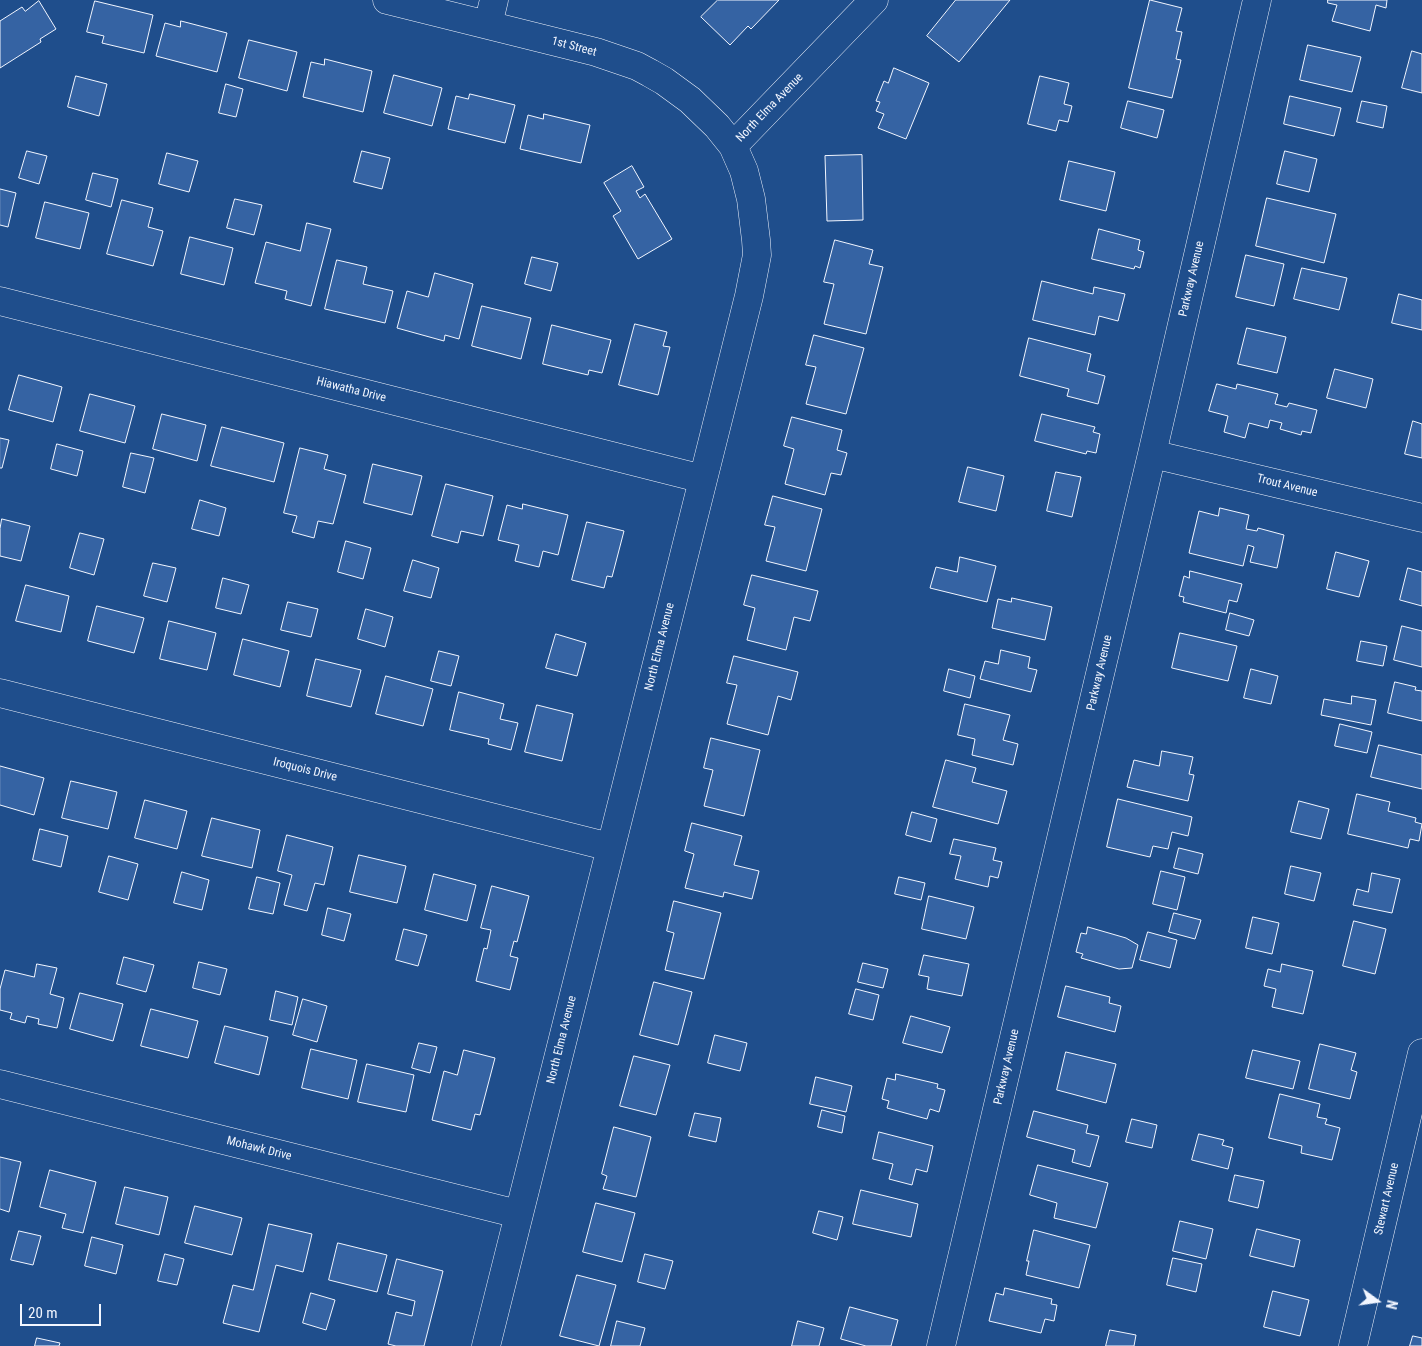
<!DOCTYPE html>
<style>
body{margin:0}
#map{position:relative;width:1422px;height:1346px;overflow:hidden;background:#1f4e8c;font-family:"Roboto Condensed",sans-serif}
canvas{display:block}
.north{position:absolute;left:1352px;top:1276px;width:50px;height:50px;-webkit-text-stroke:4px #1f4e8c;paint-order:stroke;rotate:104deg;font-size:14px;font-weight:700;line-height:20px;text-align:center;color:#f2f6ff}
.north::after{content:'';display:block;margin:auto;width:18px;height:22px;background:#f2f6ff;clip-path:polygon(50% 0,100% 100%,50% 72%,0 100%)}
.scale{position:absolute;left:20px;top:1304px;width:81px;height:22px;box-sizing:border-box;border:2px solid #f2f6ff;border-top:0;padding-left:6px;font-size:15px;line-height:18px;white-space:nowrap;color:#f2f6ff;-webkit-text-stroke:4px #1f4e8c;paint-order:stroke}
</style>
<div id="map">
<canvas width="1422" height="1346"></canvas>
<div class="north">N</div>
<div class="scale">20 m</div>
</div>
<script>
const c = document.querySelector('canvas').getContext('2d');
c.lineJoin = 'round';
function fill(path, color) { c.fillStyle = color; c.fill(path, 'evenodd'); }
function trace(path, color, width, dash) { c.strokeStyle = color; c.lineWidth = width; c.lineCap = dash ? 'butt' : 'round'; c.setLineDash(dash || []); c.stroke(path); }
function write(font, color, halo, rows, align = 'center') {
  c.font = font + ' "Roboto Condensed",sans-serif'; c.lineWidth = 4; c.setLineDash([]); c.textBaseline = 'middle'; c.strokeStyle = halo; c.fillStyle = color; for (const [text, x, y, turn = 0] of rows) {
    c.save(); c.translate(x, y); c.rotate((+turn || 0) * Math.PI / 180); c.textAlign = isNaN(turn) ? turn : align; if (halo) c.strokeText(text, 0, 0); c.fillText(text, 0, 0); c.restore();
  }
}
const building = new Path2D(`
 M718,0H779L751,29L748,26L730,45L701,17Z
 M956,0H1010L959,62L927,36Z
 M1150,0L1182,8L1176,31L1182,32L1176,59L1181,60L1172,98L1129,88Z
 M1328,0H1387L1386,8L1376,5L1370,31L1332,21L1337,5L1328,3Z
 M39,1L56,29L40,39L41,42L0,68V21L22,7L25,11Z
 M95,1L153,15L144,53L102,43L104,36L87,32Z
 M181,21L227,33L217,72L156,56L165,23L180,27Z
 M249,40L297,52L287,91L239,78Z
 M1308,45L1361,57L1352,92L1300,80Z
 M1412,51L1422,54V93L1402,88Z
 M325,59L372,71L363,112L303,97L311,62L324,65Z
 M894,68L929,83L906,139L878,128L884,114L876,111L880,102L876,101L884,81L888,83Z
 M394,75L442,88L432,126L384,113Z
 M76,76L107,84L99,116L68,107Z
 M1040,76L1069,83L1064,104L1072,106L1068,122L1059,120L1056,131L1028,124Z
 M226,84L243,89L236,117L219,113Z
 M470,94L515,105L505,143L448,129L456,96L468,99Z
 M1290,96L1341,108L1334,136L1284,124Z
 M1128,101L1164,110L1157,138L1121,128Z
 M1362,101L1387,106L1383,128L1357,122Z
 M544,114L590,125L581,163L520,149L528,115L543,119Z
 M27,151L47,156L39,184L19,178Z
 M362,151L390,158L382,189L354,182Z
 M1285,151L1317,159L1309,192L1277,184Z
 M167,153L198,161L189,192L159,184Z
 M862,155L863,220L827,221L825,156Z
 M1069,161L1115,172L1106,211L1060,200Z
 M632,166L644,187L636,191L640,198L645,194L672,239L638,259L613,216L621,211L604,183Z
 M93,173L118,179L111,207L86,200Z
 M0,189L16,193L8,227L0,225Z
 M1267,198L1336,214L1324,263L1256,246Z
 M235,199L262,205L254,235L227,228Z
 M122,200L153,208L148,227L163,231L153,266L107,254Z
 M45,202L89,213L80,249L36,238Z
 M307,223L331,229L311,306L285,299L287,291L255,283L266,242L300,251Z
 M1099,229L1140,240L1138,250L1144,252L1140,268L1135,266L1134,269L1092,259Z
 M190,237L233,248L224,285L181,274Z
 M835,240L873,250L869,264L883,267L866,334L824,324L834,284L824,282Z
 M1246,255L1284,264L1274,306L1236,297Z
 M532,257L558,263L551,291L525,284Z
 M337,260L367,267L363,284L393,291L385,323L325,309Z
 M1302,268L1347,278L1339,310L1294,299Z
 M435,273L473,284L459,339L445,335L444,341L397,328L407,291L428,297Z
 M1042,281L1093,294L1094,287L1125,294L1118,321L1099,316L1095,335L1033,320Z
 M1399,294L1422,300V330L1392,323Z
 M482,306L531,318L521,359L472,346Z
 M635,324L667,332L663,346L670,347L658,395L619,385Z
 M552,325L611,340L602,373L589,370L588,375L543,364Z
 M1247,328L1286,337L1277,373L1238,364Z
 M814,335L864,348L846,414L806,404L816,367L806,365Z
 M1029,338L1091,354L1087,371L1105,376L1098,404L1067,396L1069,389L1020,376Z
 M1335,369L1373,379L1366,408L1327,398Z
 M19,375L62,387L53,422L9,410Z
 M1217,384L1236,389L1237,384L1278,394L1275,404L1287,407L1289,403L1317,410L1311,433L1302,431L1301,435L1280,429L1282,423L1270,420L1268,428L1249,423L1245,438L1224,432L1228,416L1209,411Z
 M90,394L135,406L125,443L80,431Z
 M162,414L206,425L197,461L153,449Z
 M1042,414L1095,427L1093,432L1100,434L1096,453L1087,451L1086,454L1035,441Z
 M792,417L842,430L837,450L847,453L841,475L831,473L825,495L785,484L794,449L784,446Z
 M1413,421L1422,424V458L1405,454Z
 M222,427L284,443L274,482L211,466Z
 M0,438L9,440L2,468H0Z
 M57,444L83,451L77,476L51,469Z
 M300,448L328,455L324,469L346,475L333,524L318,521L314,538L292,532L297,516L284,513Z
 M131,453L154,458L145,493L123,487Z
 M373,464L422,476L412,515L364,503Z
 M968,467L1004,476L996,511L959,502Z
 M1056,472L1081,477L1072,517L1047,511Z
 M446,484L493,496L483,536L461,531L458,543L432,536Z
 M773,496L822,509L806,571L766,561L775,527L765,525Z
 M200,500L226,508L219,536L192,529Z
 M523,504L568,515L558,555L543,551L539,567L515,561L519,545L498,540L507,505L522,509Z
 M1220,508L1249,515L1246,529L1257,531L1258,528L1284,535L1277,568L1250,562L1254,547L1248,545L1243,566L1189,553L1199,511L1218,516Z
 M2,519L30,526L21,561L0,556V529Z
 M587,522L624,531L612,577L607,576L604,588L572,580Z
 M80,533L104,539L94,575L70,568Z
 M346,541L371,548L363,579L338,572Z
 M1336,552L1369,561L1359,597L1327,589Z
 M960,557L996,566L987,602L930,588L936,567L957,572Z
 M413,560L439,568L431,598L404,591Z
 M153,563L176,568L167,602L144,596Z
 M1408,568L1422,572V606L1400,600Z
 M1190,571L1242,584L1237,602L1229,600L1226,613L1183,602L1184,597L1179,596L1184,576L1189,578Z
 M752,575L818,591L810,621L794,617L786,650L747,640L755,608L744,605Z
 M223,578L249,585L241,614L216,608Z
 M26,585L69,596L61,632L16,621Z
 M1012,598L1052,607L1045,640L992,628L998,599L1011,602Z
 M288,602L318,609L311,637L281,630Z
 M97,606L144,618L134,653L88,641Z
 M366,609L393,617L385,647L358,639Z
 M1230,613L1254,620L1249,636L1226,630Z
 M169,621L216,633L207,670L160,659Z
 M1402,626L1422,631V667L1394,660Z
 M1180,633L1237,646L1228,681L1172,668Z
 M556,634L586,643L577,676L546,668Z
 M243,639L289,651L280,687L234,675Z
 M1361,641L1387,646L1383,666L1357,661Z
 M1001,650L1030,657L1028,668L1037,670L1031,692L980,679L985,661L998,664Z
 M439,651L459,656L451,686L431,681Z
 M734,656L798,672L791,700L778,696L768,735L727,724L737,685L727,683Z
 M316,659L361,670L351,707L307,696Z
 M949,669L975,676L970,698L944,691Z
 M1251,669L1278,676L1271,704L1244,698Z
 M386,676L433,689L423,726L376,714Z
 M1395,682L1416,687L1415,690L1422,691V721L1388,713Z
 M459,692L504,704L500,719L518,723L511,750L488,744L489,739L450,730Z
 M1352,696L1376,700L1371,725L1321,715L1324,699L1351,704Z
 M965,704L1010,715L1003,740L1018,744L1013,765L972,755L975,739L958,735Z
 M537,705L573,714L562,761L525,752Z
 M1340,724L1372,732L1367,753L1335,746Z
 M711,738L760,750L744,816L704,806L713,770L704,768Z
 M1379,745L1422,755V789L1371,777Z
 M1162,751L1193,757L1189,774L1194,775L1188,801L1127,787L1134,760L1159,766Z
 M946,760L976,768L972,782L1007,791L998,824L933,807Z
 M0,766L44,778L34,815L0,805Z
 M71,781L117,792L108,829L62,818Z
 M1357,794L1390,802L1388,811L1416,818L1415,822L1422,824L1419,841L1410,839L1408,848L1348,834Z
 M1118,799L1192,817L1188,836L1172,832L1168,849L1153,846L1150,857L1107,847Z
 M145,800L187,811L177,849L135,838Z
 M1299,801L1329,809L1321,839L1291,832Z
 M912,812L937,819L931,842L906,835Z
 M212,818L260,830L252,868L202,856Z
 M692,823L742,836L734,865L759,871L752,899L724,892L723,897L685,888L694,854L685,851Z
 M40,829L68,836L61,867L33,860Z
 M287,835L333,847L324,885L315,883L307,911L284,905L292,875L278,871Z
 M954,839L996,848L993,860L1002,862L998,878L990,876L988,887L955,879L961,856L950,854Z
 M1179,848L1203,854L1198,874L1174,868Z
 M359,855L406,866L397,903L350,892Z
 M109,856L138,864L128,900L99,892Z
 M1291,866L1321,873L1314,901L1285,894Z
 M1161,871L1185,877L1177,910L1153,904Z
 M182,872L209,880L202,910L174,903Z
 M1372,873L1400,879L1392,913L1353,905L1357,889L1368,892Z
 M434,874L476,885L467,921L425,910Z
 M257,877L280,883L273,914L249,909Z
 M899,877L925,883L921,900L895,894Z
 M492,886L529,896L517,942L514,941L510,956L518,958L510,990L476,981L484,948L487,949L491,930L481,928Z
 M929,896L974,907L966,939L922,929Z
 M674,901L721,913L704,979L665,970L674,933L667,931Z
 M328,908L351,914L344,941L322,935Z
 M1174,913L1201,920L1195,939L1169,932Z
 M1253,917L1279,923L1272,954L1246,948Z
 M1354,921L1386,929L1375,974L1343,966Z
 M1088,927L1126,938L1138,945L1132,968L1119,969L1081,958L1083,954L1076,952L1081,933L1086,934Z
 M404,929L427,935L418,966L396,960Z
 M1148,932L1177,940L1170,968L1140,960Z
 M924,955L969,964L962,996L927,989L929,977L919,975Z
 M124,957L154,965L146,992L117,984Z
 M199,962L227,969L220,995L193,988Z
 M863,963L888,969L883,988L858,982Z
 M37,964L57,968L50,994L64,998L57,1028L38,1024L39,1019L27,1016L25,1023L10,1019L12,1013L0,1010V989L5,970L34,977Z
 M1282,964L1313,971L1303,1014L1272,1007L1276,989L1264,986L1268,969L1280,972Z
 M654,982L692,992L678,1045L640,1035Z
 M1066,986L1110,997L1109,1003L1121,1006L1115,1032L1058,1017Z
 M856,989L879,995L873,1020L849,1014Z
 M276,991L298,997L292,1025L270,1020Z
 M80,993L123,1004L113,1041L70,1029Z
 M303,999L327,1006L317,1042L293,1035Z
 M151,1009L198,1021L188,1058L141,1046Z
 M911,1016L950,1027L942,1053L903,1043Z
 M225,1026L268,1037L259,1075L215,1063Z
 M715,1035L747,1043L740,1071L708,1063Z
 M419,1043L437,1047L430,1073L412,1068Z
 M1320,1044L1356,1053L1351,1070L1357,1072L1350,1099L1309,1089Z
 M311,1049L357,1060L348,1099L302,1088Z
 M464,1050L495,1058L480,1115L475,1114L471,1130L432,1120L444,1071L457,1075Z
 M1253,1050L1300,1061L1293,1089L1246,1078Z
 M1066,1052L1116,1064L1106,1103L1057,1090Z
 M634,1056L670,1065L656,1115L620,1106Z
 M367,1064L414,1075L406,1112L358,1102Z
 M896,1074L938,1084L937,1088L945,1090L939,1112L930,1109L927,1119L887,1108L889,1101L882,1099L887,1078L895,1080Z
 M816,1077L852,1086L846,1112L810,1104Z
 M1280,1094L1320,1104L1317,1117L1327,1119L1325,1124L1340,1128L1332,1160L1301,1153L1302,1146L1269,1138Z
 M822,1110L845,1116L842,1133L818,1127Z
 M1034,1111L1088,1125L1086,1133L1099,1136L1090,1167L1072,1162L1075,1150L1027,1137Z
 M695,1113L721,1118L716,1142L689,1136Z
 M1132,1119L1157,1125L1152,1148L1126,1142Z
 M614,1127L651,1137L636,1197L603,1189L607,1176L602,1174Z
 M879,1132L933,1146L927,1172L916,1169L912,1185L889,1179L893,1164L873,1159Z
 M1199,1134L1224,1140L1222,1145L1233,1148L1228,1169L1192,1160Z
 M0,1157L21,1162L9,1212L0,1209Z
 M1038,1165L1108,1183L1096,1228L1054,1218L1057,1203L1030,1195Z
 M50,1170L96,1182L83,1233L62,1228L66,1214L40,1207Z
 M1235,1175L1264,1181L1258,1208L1229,1201Z
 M125,1187L168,1197L159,1235L116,1224Z
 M861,1190L918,1204L911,1237L853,1224Z
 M596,1203L635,1213L622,1262L583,1252Z
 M195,1206L242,1218L232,1255L185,1243Z
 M819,1211L843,1217L837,1240L813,1233Z
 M1180,1221L1213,1229L1206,1259L1173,1251Z
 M269,1224L312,1234L303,1272L276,1265L259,1332L223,1323L233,1285L253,1290Z
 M1257,1229L1300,1240L1294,1267L1250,1256Z
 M1034,1230L1090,1245L1079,1288L1026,1275L1029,1261H1027Z
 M19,1231L41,1236L33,1265L11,1260Z
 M92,1237L123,1245L116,1274L85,1266Z
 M338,1243L387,1255L377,1292L329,1280Z
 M165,1254L184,1259L177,1285L158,1281Z
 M645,1254L673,1261L665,1289L638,1282Z
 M1173,1258L1202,1264L1196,1292L1167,1285Z
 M397,1259L443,1271L424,1346H396L388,1344L396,1312L412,1316L415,1301L388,1294Z
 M577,1275L616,1285L599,1346L560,1336Z
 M1005,1288L1052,1299L1051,1304L1057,1305L1054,1321L1045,1319L1041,1333L989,1321L996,1293L1003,1295Z
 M1273,1291L1309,1300L1300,1336L1264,1327Z
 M311,1293L335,1300L326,1330L303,1323Z
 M850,1307L898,1320L891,1346H866L841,1339Z
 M617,1321L645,1328L640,1346H611Z
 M798,1321L824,1328L819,1346H792Z
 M1110,1330L1136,1335L1134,1346H1106Z
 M1413,1336L1422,1338V1346H1410Z
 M37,1338L60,1343L59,1346H35Z`);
const minor = new Path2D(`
 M387,0L596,52L637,66L650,73L664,81L690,100L717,126L733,146L744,171L751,199L756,240L757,255L749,296L486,1346
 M488,25L494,0
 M733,146L874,0
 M0,301L703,479
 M1152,454L1422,518
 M0,693L610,847
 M0,1084L518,1214
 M941,1346L1152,454L1257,0
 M1353,1346L1422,1053`);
const streetNames = [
 ["1st Street",574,47,15],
 ["North Elma Avenue",770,108,-46],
 ["Parkway Avenue",1192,279,-77],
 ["Hiawatha Drive",351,390,14],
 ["Trout Avenue",1287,486,14],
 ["North Elma Avenue",660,647,-76],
 ["Parkway Avenue",1100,673,-77],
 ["Iroquois Drive",305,770,14],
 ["North Elma Avenue",562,1040,-76],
 ["Parkway Avenue",1007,1067,-77],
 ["Mohawk Drive",259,1149,14],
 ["Stewart Avenue",1387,1199,-77]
];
fill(building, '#3563a3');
trace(building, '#f2f6ff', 1);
trace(minor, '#f2f6ff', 29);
trace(minor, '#1f4e8c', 28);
write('12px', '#f2f6ff', '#1f4e8c', streetNames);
</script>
